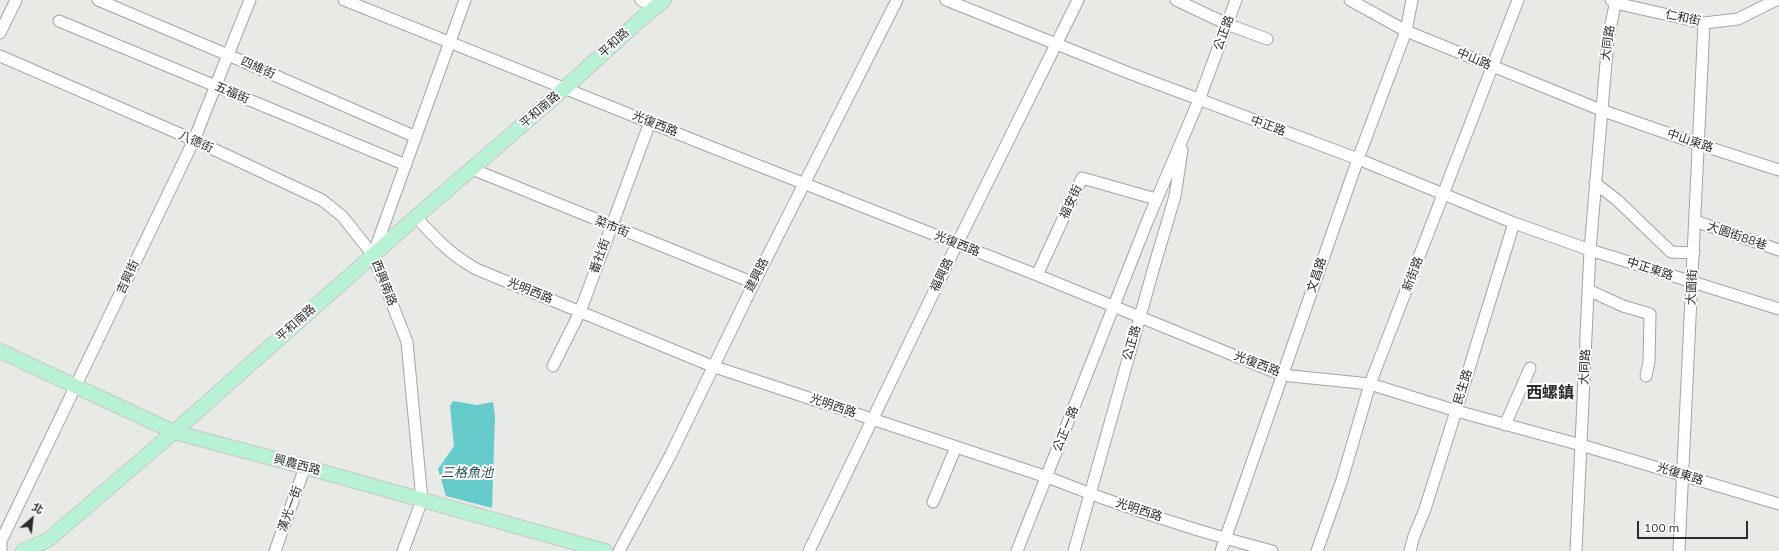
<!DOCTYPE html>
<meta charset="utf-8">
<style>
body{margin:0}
#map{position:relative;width:1779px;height:551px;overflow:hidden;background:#e8eae6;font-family:Mulish,"Noto Sans TC",sans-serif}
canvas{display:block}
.north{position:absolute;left:12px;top:499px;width:40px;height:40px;-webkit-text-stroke:3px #fff;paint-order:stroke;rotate:28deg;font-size:11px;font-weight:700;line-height:16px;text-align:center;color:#2b2c2b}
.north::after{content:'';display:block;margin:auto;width:14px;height:18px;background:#2b2c2b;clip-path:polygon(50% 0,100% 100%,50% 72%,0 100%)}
.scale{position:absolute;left:1637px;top:521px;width:111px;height:18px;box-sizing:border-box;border:2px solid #2b2c2b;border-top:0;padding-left:5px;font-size:12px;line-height:14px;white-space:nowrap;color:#2b2c2b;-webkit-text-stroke:3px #fff;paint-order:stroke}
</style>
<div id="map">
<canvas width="1779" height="551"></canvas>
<div class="north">北</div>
<div class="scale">100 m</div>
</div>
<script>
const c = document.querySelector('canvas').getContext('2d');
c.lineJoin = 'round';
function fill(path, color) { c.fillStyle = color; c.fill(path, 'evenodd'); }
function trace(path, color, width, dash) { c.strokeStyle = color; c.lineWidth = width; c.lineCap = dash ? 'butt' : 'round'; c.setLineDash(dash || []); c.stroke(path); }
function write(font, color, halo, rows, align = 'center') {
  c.font = font + ' Mulish,"Noto Sans TC",sans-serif'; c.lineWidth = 4; c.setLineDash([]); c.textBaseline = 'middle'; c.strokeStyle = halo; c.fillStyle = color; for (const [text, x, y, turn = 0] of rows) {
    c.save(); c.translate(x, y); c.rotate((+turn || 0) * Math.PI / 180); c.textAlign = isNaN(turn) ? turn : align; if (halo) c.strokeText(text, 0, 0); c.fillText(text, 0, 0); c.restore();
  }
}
const water = new Path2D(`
 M453,401L477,405L493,402L495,416L492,508L446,496L438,469L454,446L450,406Z`);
const minor = new Path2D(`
 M98,0L228,55L416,137
 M344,0L706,145L1037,275L1282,375L1370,384L1460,412L1581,445L1779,504
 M641,0L655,7
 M946,0L1129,73L1358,159L1514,223L1590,250L1779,309
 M1176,0L1227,24L1267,39
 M1350,0L1406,31L1601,110L1698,144L1779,170
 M1611,0L1615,3L1704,23L1738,19L1776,0
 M59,21L406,165
 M0,33L16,0
 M0,56L194,140L322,200L342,216L373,255
 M472,169L754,283
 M1595,183L1617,200L1671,252L1694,253
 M416,217C436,239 450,254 476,269L712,366L1047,477C1120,506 1195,531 1272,551
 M1695,221L1779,250
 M1037,275L1082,178L1156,199
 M1588,290L1623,306L1650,314L1649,362L1646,376
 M553,366L580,312L650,122
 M1505,425L1530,368
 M933,502L956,447
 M1,551V541L194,140L250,0
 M275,551L305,467
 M403,551L422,500L407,342L373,255L465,0
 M619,551L670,456L754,283L897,0
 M809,551L957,244L1078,0
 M1017,551L1147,222L1199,100L1236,0
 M1074,551L1154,267L1175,196L1182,150
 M1221,551L1358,159L1406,31L1412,0
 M1317,551L1342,480L1370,384L1518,0
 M1410,551L1414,536L1425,509L1456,411L1514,223
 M1576,551L1590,250L1608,39L1616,0
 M1679,551L1704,23`);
const major = new Path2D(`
 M0,351L174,432L305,467L605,551
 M23,551L48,540L174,432L416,217L565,88L640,20L664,0`);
const streetNames = [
 ["仁和街",1683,18,12],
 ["公正路",1224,33,-70],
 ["平和路",614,43,-43],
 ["大同路",1608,43,-82],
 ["中山路",1474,59,23],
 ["四維街",258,68,24],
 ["五福街",232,93,23],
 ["平和南路",540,110,-41],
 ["光復西路",655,124,22],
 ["中正路",1268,126,20],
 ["中山東路",1690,141,19],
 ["八德街",196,142,24],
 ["福安街",1071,202,-65],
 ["菜市街",612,227,22],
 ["大園街88巷",1737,236,19],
 ["光復西路",957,244,22],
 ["番社街",600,256,-70],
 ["中正東路",1650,269,18],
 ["新街路",1413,274,-69],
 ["建興路",757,275,-63],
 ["福興路",942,275,-64],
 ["文昌路",1317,275,-71],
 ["吉興街",128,277,-65],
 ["西興南路",384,283,69],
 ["大園街",1692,287,-87],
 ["光明西路",530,291,22],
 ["平和南路",296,323,-42],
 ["公正路",1132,343,-74],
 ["光復西路",1257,364,21],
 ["大同路",1585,367,-87],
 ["民生路",1463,387,-73],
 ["光明西路",833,406,19],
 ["公正一路",1066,429,-68],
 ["興農西路",297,465,15],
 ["光復東路",1680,474,17],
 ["漢光一街",290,509,-70],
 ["光明西路",1139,510,18]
];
const waterNames = [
 ["三格魚池",467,473]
];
const districtNames = [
 ["西螺鎮",1550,393]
];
fill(water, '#66cccb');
trace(minor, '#a3a5a1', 13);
trace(major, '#c8c8c8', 16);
trace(minor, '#fff', 11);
trace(major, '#b8f2d5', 14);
write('12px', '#2b2c2b', '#fff', streetNames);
write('italic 13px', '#1f4d4d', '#fff', waterNames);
write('bold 16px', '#2b2c2b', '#fff', districtNames);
</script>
